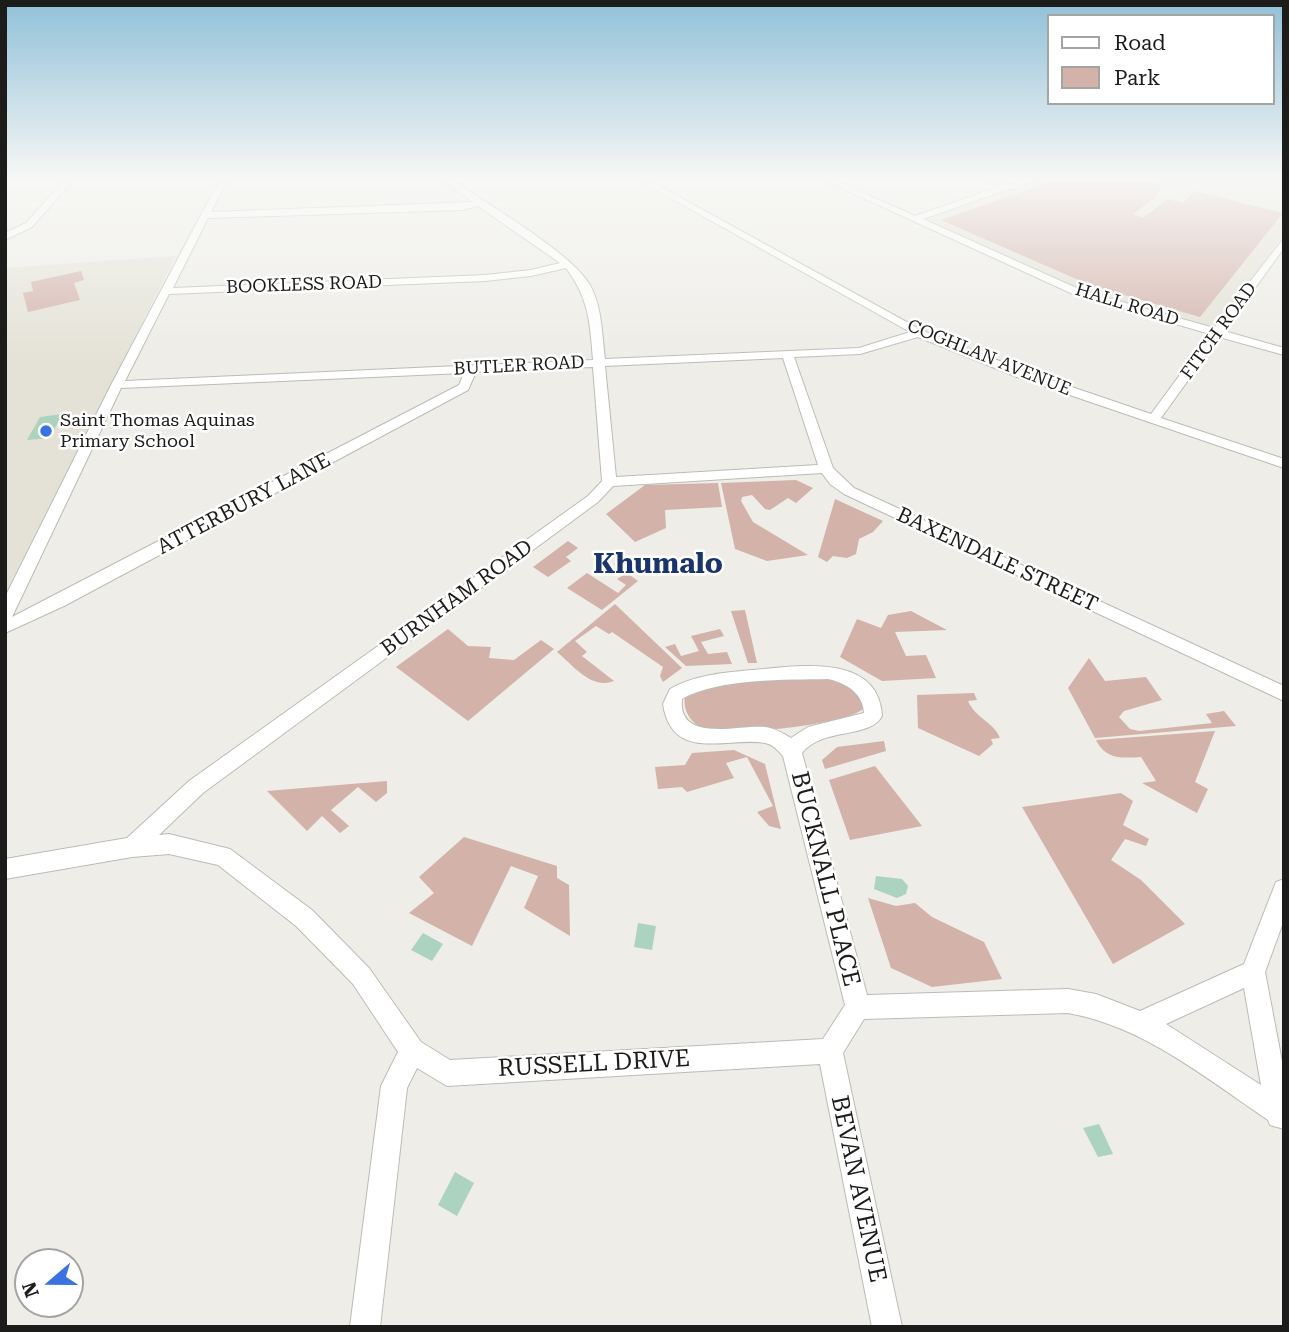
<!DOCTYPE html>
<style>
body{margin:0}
#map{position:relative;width:1289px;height:1332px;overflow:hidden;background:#eeede8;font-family:"Roboto Serif",serif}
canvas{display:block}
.frame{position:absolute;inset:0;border:7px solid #1c1c1a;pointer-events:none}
.legend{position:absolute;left:1047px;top:14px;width:228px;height:91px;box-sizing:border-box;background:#fff;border:2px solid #a4a4a3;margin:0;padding:9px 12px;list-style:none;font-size:21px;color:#1c1c1a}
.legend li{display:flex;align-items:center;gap:14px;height:35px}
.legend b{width:35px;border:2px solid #a4a4a3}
.north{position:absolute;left:14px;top:1248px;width:70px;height:70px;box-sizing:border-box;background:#fff;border:2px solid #a4a4a3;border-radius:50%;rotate:250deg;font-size:19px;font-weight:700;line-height:28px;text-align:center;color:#1c1c1a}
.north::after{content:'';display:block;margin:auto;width:24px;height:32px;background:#3a72e1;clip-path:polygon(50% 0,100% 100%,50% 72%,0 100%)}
</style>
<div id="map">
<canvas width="1289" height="1332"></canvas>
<div class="frame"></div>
<ul class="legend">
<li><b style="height:9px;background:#fff"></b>Road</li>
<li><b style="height:19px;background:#d3b2aa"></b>Park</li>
</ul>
<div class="north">N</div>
</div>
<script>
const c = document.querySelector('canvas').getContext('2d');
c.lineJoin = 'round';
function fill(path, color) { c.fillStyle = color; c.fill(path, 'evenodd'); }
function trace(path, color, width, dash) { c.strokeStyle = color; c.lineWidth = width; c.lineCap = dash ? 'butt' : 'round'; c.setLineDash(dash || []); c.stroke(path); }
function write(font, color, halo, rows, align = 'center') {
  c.font = font + ' "Roboto Serif",serif'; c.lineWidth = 5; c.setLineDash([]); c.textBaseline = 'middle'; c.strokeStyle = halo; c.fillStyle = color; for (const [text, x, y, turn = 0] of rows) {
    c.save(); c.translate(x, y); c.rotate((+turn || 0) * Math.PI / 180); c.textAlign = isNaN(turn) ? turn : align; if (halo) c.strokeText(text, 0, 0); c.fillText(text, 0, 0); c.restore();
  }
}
const built = new Path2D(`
 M1040,177H1284V234L1216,330L1081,291L920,219Z
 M176,256L5,594V268Z`);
const green = new Path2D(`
 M1054,177H1127L1162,184L1156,197L1133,214L1143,218L1168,199L1183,203L1194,191L1283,213L1200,317L1090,285L941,220L1030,189Z
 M81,271L84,280L74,283L80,300L28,312L23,293L33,291L31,282Z
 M796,480L813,488L796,503L788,498L770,510L765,509L752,495L742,497L741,501L753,522L808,555L767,561L735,549L721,483Z
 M718,483L722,507L665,510L666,528L635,542L606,514L645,485Z
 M835,499L883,521L873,532L859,539L856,554L847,558L833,556L827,562L818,557Z
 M568,541L578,548L566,557L571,561L548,577L533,567Z
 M587,573L618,593L626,585L617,579L627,573L638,581L602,610L567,588Z
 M615,604L682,668L663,682L660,676L663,667L612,632L609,634L596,626L575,641L587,652L582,656L614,681C591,690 573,665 557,652Z
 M745,610L757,663H748L731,611Z
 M911,611L947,630L895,632L906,656L926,655L936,678L882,681L840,657L857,619L881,628L888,615Z
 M448,629L468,646L491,647L489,658L514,660L541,640L554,649L468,721L396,667Z
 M720,629L724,636L701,642L708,654L727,652L732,664L686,666L665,647L675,644L681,656L699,651L691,636Z
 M1089,658L1105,681L1146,677L1162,700L1124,711L1119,717L1130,729L1139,731L1212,723L1206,714L1224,711L1236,726L1095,738L1068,688Z
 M829,676C848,679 857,691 864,708C849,725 731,736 708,730C694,727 682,712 685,697L709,685Z
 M974,693L977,700L968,701C976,719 994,722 1000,738L991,739L993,744L979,756L918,728L917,695Z
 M1215,731L1195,782L1208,789L1197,813L1142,783L1156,781L1141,757C1122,758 1106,760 1096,740Z
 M884,741L886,751L825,769L822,760L837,747Z
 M734,750L765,764L781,829L769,826L757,812L773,806L747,757L726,763L734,778L687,792L682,787L658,789L655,767L685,765L692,753Z
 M875,766L922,826L850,840L829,780Z
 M387,781V793L376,802L358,787L331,810L349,826L340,833L322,816L307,831L267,791Z
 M1121,793L1133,801L1123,825L1149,839L1146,846L1125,839L1111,860L1141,880L1185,924L1113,964L1022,807Z
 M464,837L557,866V878L569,885L570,936L524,908L538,876L511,866L472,946L409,913L434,893L419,877Z
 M868,898L896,906L915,903L932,917L984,942L1002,979L932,987L891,968Z`);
const water = new Path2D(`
 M62,414L50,438L27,440L40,417Z
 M876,876L902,879L908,886L906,894L897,898L874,889Z
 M638,923L656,926L652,950L634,947Z
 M423,933L443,944L432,961L411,950Z
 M1099,1124L1113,1154L1098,1157L1083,1128Z
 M455,1172L474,1183L457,1216L438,1205Z`);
const minor = new Path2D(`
 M67,177H76L32,227L5,240V233L26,223Z
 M221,177H229L211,212L473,202L438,177H448C483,202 570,251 590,285C602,307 602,334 605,359L859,348L910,332L633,177H643L923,331L1025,371L1151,414L1210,334L1075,295L817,177H828L915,216L1001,186L981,177C991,177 1000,183 1009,183C1018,183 1027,177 1037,177L1015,189H1008L923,219L1083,291L1214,328L1284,238V248L1224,331L1284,348V355L1219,337L1161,418L1284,459V468L1017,377L918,337L860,354L794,357L833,468L854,488L1284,686V701L844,494L830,484L822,473L613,486L598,502L203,793L159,835L169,834L230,849L312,910L369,968L421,1042L450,1060L823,1039L845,1005L783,756C778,751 773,744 765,743C729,736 672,764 663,704L670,689C698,673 732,672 764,669C806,665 879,656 882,716C870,739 822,727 802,753L867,995L1068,989L1096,994L1140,1011L1244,964L1276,882L1284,879V920L1265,972L1284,1072V1129L1270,1125L1268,1120C1204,1077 1145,1027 1068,1013L864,1019L843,1053L902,1327H872L820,1064L447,1086L417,1068L407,1088L380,1327H350L381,1086L398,1052L353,984L296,926L218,865L169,854L132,857L5,879V859L127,838L189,781L588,496L602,481L593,367L476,372L468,390L64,606L5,633V597L111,385ZM478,206L560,263L531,270L485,275L173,288L208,218L463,210ZM566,268C589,299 590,322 593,360L125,381L169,294L485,281L531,276ZM783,358L818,465L616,477L605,366ZM464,373L459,385L12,617L121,388ZM828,679C846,683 863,693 864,713L808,727L791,738C783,733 774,728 765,727C741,724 677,744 682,699C718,678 787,680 828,679ZM1244,988L1261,1085L1166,1024Z`);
const markers = [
 [46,431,7,"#3a72e1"]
];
const farStreetnames = [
 ["BOOKLESS ROAD",304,285,-2],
 ["HALL ROAD",1127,305,17],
 ["FITCH ROAD",1219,331,-54],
 ["COGHLAN AVENUE",989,358,22],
 ["BUTLER ROAD",519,366,-3]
];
const farPoinames = [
 ["Saint Thomas Aquinas",60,421],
 ["Primary School",60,442]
];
const streetNames = [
 ["ATTERBURY LANE",244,504,-28],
 ["BAXENDALE STREET",997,560,25],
 ["BURNHAM ROAD",457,598,-36]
];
const nearStreetnames = [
 ["BUCKNALL PLACE",825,879,76],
 ["RUSSELL DRIVE",594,1064,-3],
 ["BEVAN AVENUE",858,1189,78]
];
const districtNames = [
 ["Khumalo",658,565]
];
fill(built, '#e4e2d6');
fill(green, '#d3b2aa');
fill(water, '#acd2c0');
trace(minor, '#bbbbb6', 2);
fill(minor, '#fff');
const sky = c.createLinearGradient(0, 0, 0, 364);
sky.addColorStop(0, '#90c0d8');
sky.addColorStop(0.49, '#f7f7f5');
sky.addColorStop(1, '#f7f7f500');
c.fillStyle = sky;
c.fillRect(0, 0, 1289, 364);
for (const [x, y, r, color] of markers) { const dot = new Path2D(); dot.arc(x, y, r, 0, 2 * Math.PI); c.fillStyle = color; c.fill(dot); trace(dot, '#fff', 2.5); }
write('18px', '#1c1c1a', '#fff', farStreetnames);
write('18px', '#1c1c1a', '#fff', farPoinames, 'left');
write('21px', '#1c1c1a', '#fff', streetNames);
write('24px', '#1c1c1a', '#fff', nearStreetnames);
write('bold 28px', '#1a356b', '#fff', districtNames);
</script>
